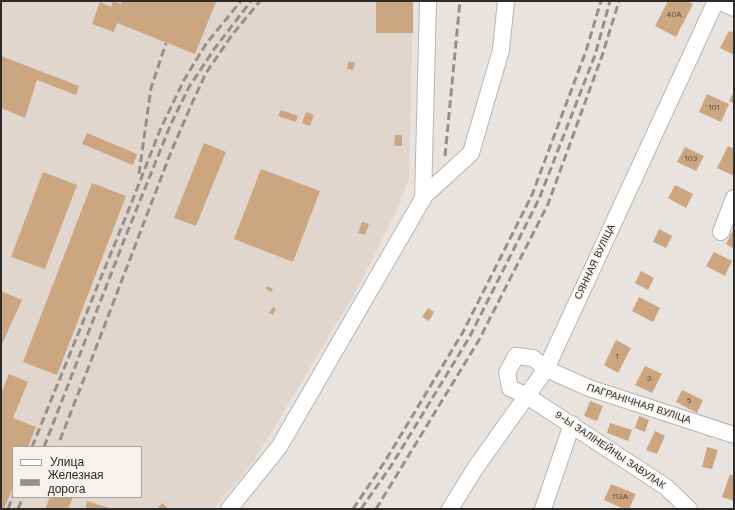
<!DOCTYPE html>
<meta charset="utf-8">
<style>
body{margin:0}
#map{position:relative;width:735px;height:510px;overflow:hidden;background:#e8e3df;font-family:"Work Sans",sans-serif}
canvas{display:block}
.frame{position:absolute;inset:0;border:2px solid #2c2b29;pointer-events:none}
.legend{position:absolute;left:12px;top:446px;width:130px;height:52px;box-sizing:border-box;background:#f5f1ec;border:1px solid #a5a29e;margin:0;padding:5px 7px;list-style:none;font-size:12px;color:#2c2b29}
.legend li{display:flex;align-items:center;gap:8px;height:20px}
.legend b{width:20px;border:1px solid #a5a29e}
</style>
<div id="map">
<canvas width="735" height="510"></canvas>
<div class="frame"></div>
<ul class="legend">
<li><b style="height:5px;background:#fff"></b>Улица</li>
<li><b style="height:5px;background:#93908d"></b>Железная дорога</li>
</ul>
</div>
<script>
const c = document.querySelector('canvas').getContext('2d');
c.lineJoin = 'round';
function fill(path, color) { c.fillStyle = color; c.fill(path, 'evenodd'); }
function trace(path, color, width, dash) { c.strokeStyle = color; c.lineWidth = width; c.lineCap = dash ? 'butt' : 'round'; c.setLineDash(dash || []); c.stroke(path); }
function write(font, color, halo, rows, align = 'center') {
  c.font = font + ' "Work Sans",sans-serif'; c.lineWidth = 3; c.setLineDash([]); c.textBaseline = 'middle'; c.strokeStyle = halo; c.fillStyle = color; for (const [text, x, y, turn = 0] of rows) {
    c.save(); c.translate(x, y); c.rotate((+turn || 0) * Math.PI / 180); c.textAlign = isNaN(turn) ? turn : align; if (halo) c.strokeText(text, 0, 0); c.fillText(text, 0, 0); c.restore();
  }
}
const built = new Path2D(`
 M1,1H413L409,178L394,216L359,286L254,461L214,509H1ZM13,447H141V497H13Z`);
const building = new Path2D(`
 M113,1L121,4L122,1L216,2L195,54L117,23L114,32L92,24L100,2L111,7Z
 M376,1H413V33H376Z
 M668,1H687L693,4L676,37L655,26Z
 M729,31L734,33V55L720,48Z
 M1,56L79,86L76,95L37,80L25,118L1,108Z
 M348,62H355L353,70L347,69Z
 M734,91V104L729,101Z
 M707,94L729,104L721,122L699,112Z
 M281,110L298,116L296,122L278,116Z
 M306,112L314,115L310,126L302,123Z
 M87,133L137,154L133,165L82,144Z
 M395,135H402V146H394Z
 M204,143L226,152L196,226L174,218Z
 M728,146L734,149V176L717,168Z
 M685,147L704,156L696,171L677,162Z
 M261,169L320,191L293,262L234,239Z
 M43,172L77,185L45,269L11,257Z
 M92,183L126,196L57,375L23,362Z
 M675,185L693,194L686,208L668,198Z
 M362,222L369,224L365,235L358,233Z
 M734,228V249L726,244Z
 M659,229L672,236L666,248L653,242Z
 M714,252L732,261L725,276L706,266Z
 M641,271L654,278L648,290L635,283Z
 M267,286L273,289L271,292L266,289Z
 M1,291L22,300L1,346Z
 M639,297L660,308L653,322L632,311Z
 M273,307L276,308L273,315L269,313Z
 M428,308L434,312L429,321L422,317Z
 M616,340L631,348L618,373L604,365Z
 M645,366L662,374L652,393L635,385Z
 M9,374L28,382L13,418L36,427L28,447H13V487L4,509H1V394Z
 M682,390L703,400L697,413L676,402Z
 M590,401L603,406L597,421L584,416Z
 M639,416L649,420L645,432L635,428Z
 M610,423L632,430L628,441L607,433Z
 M655,431L665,436L657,454L646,450Z
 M707,447L718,450L712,469L702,467Z
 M730,474L734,476V501L722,497Z
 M611,484L636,494L629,509H624L604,500Z
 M50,497H73L68,509H45Z
 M87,501L112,509H85Z
 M162,503L169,509H157Z`);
const minor = new Path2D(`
 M718,1L734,8
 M423,199L428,1
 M721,232L734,198
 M229,509L279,447L425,195L471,153L501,50L506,1
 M450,509L476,467L546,369L716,1
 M543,509L572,424
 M689,509L666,487L527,396L510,388L507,373L516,356L533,358L546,369L589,388L734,435`);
const rail = new Path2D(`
 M445,156L460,1
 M139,174L151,88L166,43
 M60,440L89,366L171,152L193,101L206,73L232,35L260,1
 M32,447L133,199L160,130L184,80L206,44L241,1
 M44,447L123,243L170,126L189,87L215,48L251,1
 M8,509L13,496
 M18,509L23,497
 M353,509L384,463L463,332L532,195L586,51L601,1
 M361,509L391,466L469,338L539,199L595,55L610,1
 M376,509L479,340L548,204L602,56L619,1`);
const numberNames = [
 ["40А",674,15],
 ["101",714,108],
 ["103",691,159],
 ["1",617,357],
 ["3",649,379],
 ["5",689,401],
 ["113А",620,497]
];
const streetNames = [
 ["СЯННАЯ ВУЛІЦА",595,262,-65],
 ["ПАГРАНІЧНАЯ ВУЛІЦА",639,404,18],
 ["9-Ы ЗАЛІНЕЙНЫ ЗАВУЛАК",610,450,34]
];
fill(built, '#e1d6cd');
fill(building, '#cca681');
trace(minor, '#b8b4b0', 18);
trace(minor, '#fff', 16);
trace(rail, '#93908d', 3, [8, 4]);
write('8px', '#544a3f', null, numberNames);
write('10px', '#2c2b29', '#f5f1ec', streetNames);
</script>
